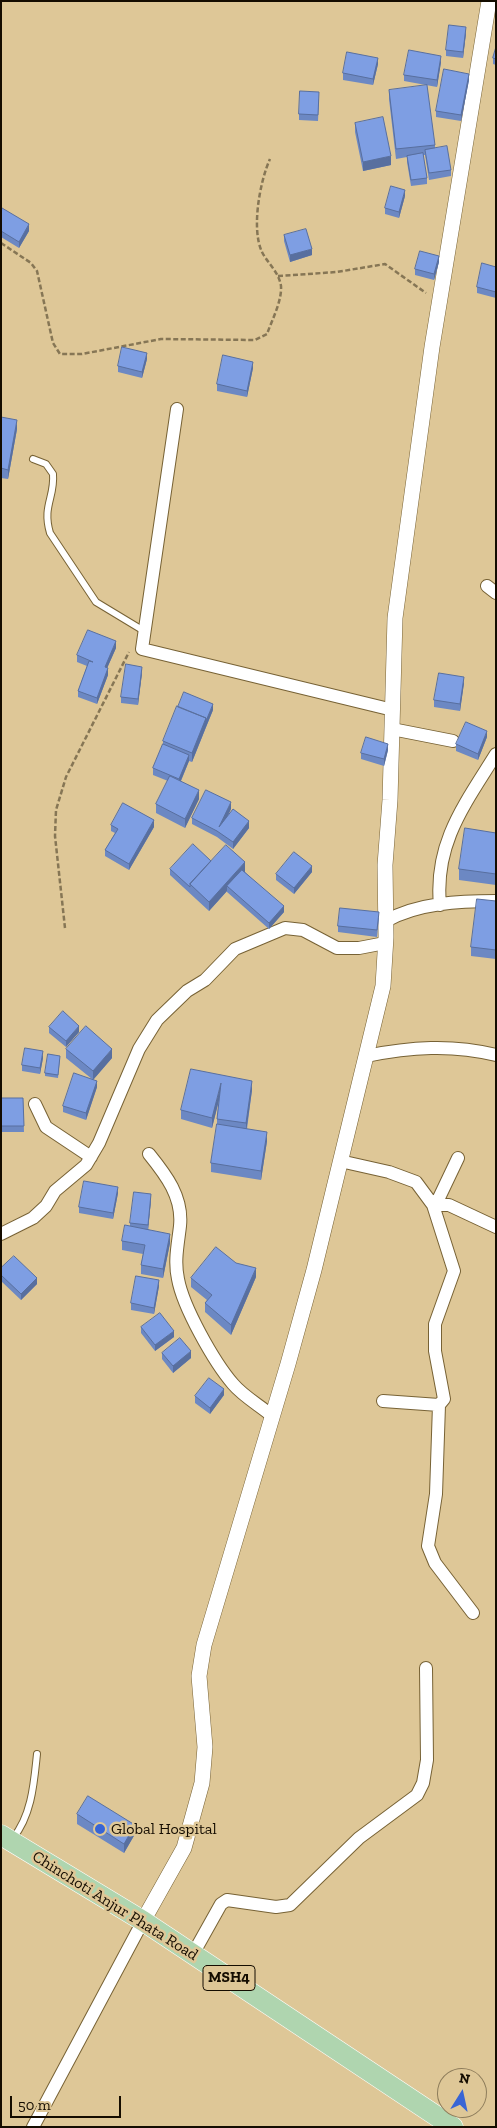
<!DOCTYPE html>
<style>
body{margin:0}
#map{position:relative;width:497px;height:2128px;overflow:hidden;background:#dec797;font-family:"Zilla Slab",serif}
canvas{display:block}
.frame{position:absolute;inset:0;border:2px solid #140c00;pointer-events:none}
.north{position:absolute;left:437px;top:2068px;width:50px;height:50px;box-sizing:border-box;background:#dec797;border:1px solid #8d7c5b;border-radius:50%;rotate:10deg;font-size:14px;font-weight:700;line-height:20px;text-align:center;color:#140c00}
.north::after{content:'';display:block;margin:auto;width:18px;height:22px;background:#3865d5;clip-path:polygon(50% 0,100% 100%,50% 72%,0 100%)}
.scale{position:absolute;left:10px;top:2096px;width:111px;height:22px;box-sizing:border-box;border:2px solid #140c00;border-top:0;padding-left:6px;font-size:15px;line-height:18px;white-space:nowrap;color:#140c00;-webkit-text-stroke:4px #dec797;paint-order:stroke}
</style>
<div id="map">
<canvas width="497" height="2128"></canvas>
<div class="frame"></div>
<div class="north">N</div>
<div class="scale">50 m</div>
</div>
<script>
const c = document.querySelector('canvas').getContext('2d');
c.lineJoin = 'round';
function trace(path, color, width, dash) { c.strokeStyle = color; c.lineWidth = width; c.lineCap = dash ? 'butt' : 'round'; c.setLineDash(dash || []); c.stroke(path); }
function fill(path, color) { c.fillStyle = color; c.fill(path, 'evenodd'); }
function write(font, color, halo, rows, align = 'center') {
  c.font = font + ' "Zilla Slab",serif'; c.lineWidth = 5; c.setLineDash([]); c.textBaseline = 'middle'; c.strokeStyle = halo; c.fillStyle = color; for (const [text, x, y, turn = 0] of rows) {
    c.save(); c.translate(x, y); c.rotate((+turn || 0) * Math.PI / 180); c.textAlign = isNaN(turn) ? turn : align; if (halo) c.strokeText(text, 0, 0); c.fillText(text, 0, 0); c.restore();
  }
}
const path = new Path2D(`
 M1,243L31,263L37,271L53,343L60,354H82L161,339L255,340L267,334C272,320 282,301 281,286C279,272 268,264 262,252C251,229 260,181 270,159
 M278,276L337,272L385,264L426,293
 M65,928L55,836L56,810L66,777L129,652`);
const service = new Path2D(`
 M33,459L46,464L53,474C55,497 42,506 50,533L96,602L144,631
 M13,1838C32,1815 34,1782 37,1754`);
const minor = new Path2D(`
 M177,409L142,649L393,710
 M487,586L496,593
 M392,729L453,741
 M440,905C434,843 465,804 496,754
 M386,921C417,903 460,901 496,901
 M366,1056C410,1047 452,1044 496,1055
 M35,1104L46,1127L91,1157
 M149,1154C166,1175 183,1197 180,1226C178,1244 174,1261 178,1279C183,1307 214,1362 233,1384C243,1396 259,1405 271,1415
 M340,1161L389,1172L416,1182L433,1205L454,1271L435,1324V1351L444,1399L439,1405L383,1401
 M431,1202L438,1200L458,1158
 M433,1205H449L496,1227
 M1,1234L33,1218L46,1206L55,1191L86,1165L99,1143L139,1049L157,1020L187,991L205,980L235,949L285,928L303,930L337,948H359L385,943
 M439,1405L436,1494L428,1546L435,1563L473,1613
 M193,1954L221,1904L227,1900L276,1907L290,1905L359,1838L417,1795L423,1783L427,1760L426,1668
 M33,2127L143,1921`);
const tertiary = new Path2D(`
 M143,1921L184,1848L202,1783L205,1747L199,1676L204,1645L288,1364L314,1270L383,986L386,937L385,865L390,800L395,618L432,347L489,1`);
const primary = new Path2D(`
 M1,1835L143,1921L453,2127`);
const wall = new Path2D(`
 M466,33L463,58L446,56V50Z
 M496,47V65L493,64V58Z
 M441,62L437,87L404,81V75Z
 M378,64L373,85L343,80V73Z
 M469,80L461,121L436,117V111Z
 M389,90L435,145V148L451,170V176L429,180L425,155H423L427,178V184L411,186L407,162V157L396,159L389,99Z
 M319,99L318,121L299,120V114Z
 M355,123L391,165L363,171L355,132Z
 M405,196L399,218L385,214V208Z
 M1,209L29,231L19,248L1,237Z
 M284,235L312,255L290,262L284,241Z
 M439,262L434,280L415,275V269Z
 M496,267V298L477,293V287Z
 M147,359L142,378L118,372V366Z
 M253,368L247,397L217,391V384Z
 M1,417L17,429L8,479L1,478Z
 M116,648L107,668L108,675L97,704L78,697V691L87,666L77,662V655Z
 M142,673L138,705L121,703V697Z
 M464,683L460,711L434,707V700Z
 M213,710L192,762L189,761L181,781L199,799L185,828L156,813V804L168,781L153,775V768L163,744V741Z
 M487,737L478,760L456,751V744Z
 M388,750L384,766L361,759V753Z
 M231,809L228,815L249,828L233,849L217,837L192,824V818Z
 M111,825L154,827L129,870L105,856V850L115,833L111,831Z
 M496,833V885L459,880V869Z
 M170,869L245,872L284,912L269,929L227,892V891L209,911L170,875Z
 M312,872L294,894L276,880V874Z
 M496,901V959L471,956V947Z
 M379,918L377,937L338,932V926Z
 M49,1027L79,1032L66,1047L49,1033Z
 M66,1049L112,1058L93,1080L97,1087L86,1120L63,1112V1106L92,1079L66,1058Z
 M43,1058L40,1074L22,1071V1065Z
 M60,1059L58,1078L45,1076V1073Z
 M252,1090L247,1129L267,1141L261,1180L211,1172V1163L217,1127V1119L219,1100L212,1128L181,1119V1110Z
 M1,1098H23L24,1132H1Z
 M118,1193L113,1219L79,1213V1207Z
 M151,1200L148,1229L170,1243L163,1278L141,1274V1265L143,1254L122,1250V1241L130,1226V1223Z
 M236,1263L256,1277L231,1335L205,1312V1303L207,1300L191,1287V1278Z
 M1,1268L37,1284L21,1300L1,1281Z
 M159,1286L154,1314L131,1310V1303Z
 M141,1327L174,1337L155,1351L141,1333Z
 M162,1353L191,1358L173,1373L162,1359Z
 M224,1395L210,1414L195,1403V1396Z
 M77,1814L135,1834L124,1853L77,1824Z`);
const shadedWall = new Path2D(`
 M466,27V33L463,58V52Z
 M441,56V62L437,87V80Z
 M378,58V64L373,85V79Z
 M469,74V80L461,121V115Z
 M391,156V165L363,171V162Z
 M405,190V196L399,218V212Z
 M29,224V231L19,248V242Z
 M312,249V255L290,262V255Z
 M439,256V262L434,280V274Z
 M147,353V359L142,378V372Z
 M253,362V368L247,397V391Z
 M17,420V429L8,479V470Z
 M116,641V648L105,673V667Z
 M142,667V673L138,705V699Z
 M108,668V675L97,704V698Z
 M464,677V683L460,711V704Z
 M213,704V710L206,727V721Z
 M206,718V727L192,762V753Z
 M487,731V737L478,760V754Z
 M388,744V750L384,766V759Z
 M189,755V761L179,785V779Z
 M199,790V799L185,828V819Z
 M231,802V809L220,832L219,827Z
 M154,820V827L129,870V864Z
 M249,821V828L233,849V842Z
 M245,862V872L229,888L227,886V891L209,911V902Z
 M312,866V872L294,894V888Z
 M284,906V912L269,929V923Z
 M79,1026V1032L66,1047V1041Z
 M112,1049V1058L93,1080V1071Z
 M43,1051V1058L40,1074V1068Z
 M97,1081V1087L86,1120V1113Z
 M252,1081V1090L246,1132V1123Z
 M221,1083V1092L212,1128V1118Z
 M267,1132V1141L261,1180V1171Z
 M118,1187V1193L113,1219V1213Z
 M151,1194V1200L148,1231V1225Z
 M170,1234V1243L163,1278V1269Z
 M256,1268V1277L231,1335V1325Z
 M37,1278V1284L21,1300V1294Z
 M159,1280V1286L154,1314V1308Z
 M174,1331V1337L155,1351V1345Z
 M191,1351V1358L173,1373V1366Z
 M224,1389V1395L210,1414V1408Z
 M135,1825V1834L124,1853V1844Z`);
const building = new Path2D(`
 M449,25L466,27L463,52L446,50Z
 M496,47V59L493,58Z
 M409,50L441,56L437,80L404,75Z
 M347,52L378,58L373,79L343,73Z
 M444,69L469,74L461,115L436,111Z
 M427,85L435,145L396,149L389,90Z
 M300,91L319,92L318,115L299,114Z
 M383,117L391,156L363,162L355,123Z
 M447,146L451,170L429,173L425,150Z
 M423,153L427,178L411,180L407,156Z
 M391,186L405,190L399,212L385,208Z
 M2,208L29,224L19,242L1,231Z
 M306,229L312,249L290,255L284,235Z
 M420,251L439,256L434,274L415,269Z
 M482,263L496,267V292L477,287Z
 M122,347L147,353L142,372L118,366Z
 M223,355L253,362L247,391L217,384Z
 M1,417L17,420L8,470L1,468Z
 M88,630L116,641L105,667L108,668L97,698L78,691L89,661L93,662L77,655Z
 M126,664L142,667L138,699L121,697Z
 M439,673L464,677L460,704L434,700Z
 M184,692L213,704L206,721V718L178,707Z
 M177,706L206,718L192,753L163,741Z
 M466,722L487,731L478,754L456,744Z
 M366,737L388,744L384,759L361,753Z
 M163,744L189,755L179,779L153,768Z
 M170,776L199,790L185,819L156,804Z
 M206,790L231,802L219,827L233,809L249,821L233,842L217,831L192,818Z
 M123,803L154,820L129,864L105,850L118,829L111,825Z
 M465,828L496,833V874L459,869Z
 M193,844L211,861L190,884V887L170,869Z
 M226,845L245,862L209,902L190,884Z
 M294,852L312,866L294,888L276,874Z
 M242,870L284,906L269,923L227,886Z
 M477,899L496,901V950L471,947Z
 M340,908L379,912L377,930L338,926Z
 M63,1011L79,1026L66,1041L49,1027Z
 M86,1026L112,1049L93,1071L66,1049Z
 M25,1048L43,1051L40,1068L22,1065Z
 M48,1054L60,1056L58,1075L45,1073Z
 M191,1069L252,1081L246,1123L217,1119L221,1083L212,1118L181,1110Z
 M74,1073L97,1081L86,1113L63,1106Z
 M1,1098H23L24,1126H1Z
 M217,1124L267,1132L261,1171L211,1163Z
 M84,1181L118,1187L113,1213L79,1207Z
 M134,1192L151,1194L148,1225L130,1223Z
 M125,1225L170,1234L163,1269L141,1265L145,1245L122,1241Z
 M216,1247L236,1263L256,1268L231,1325L205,1303L212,1295L191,1278Z
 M14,1256L37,1278L21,1294L1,1275V1268Z
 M136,1276L159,1280L154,1308L131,1303Z
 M160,1313L174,1331L155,1345L141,1327Z
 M180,1338L191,1351L173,1366L162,1353Z
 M209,1378L224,1389L210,1408L195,1396Z
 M88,1796L135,1825L124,1844L77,1814Z`);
const markers = [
 [100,1829,6,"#3865d5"]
];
const shields = [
 [229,1978,52]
];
const shieldNames = [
 ["MSH4",229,1978]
];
const poiNames = [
 ["Global Hospital",111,1829]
];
const streetNames = [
 ["Chinchoti Anjur Phata Road",115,1906,32]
];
trace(service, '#776235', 8);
trace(minor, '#776235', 14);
trace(tertiary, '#776235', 16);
trace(primary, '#fff', 21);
trace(path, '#867655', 2.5, [5, 2.5]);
trace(service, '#fff', 6);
trace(minor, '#fff', 12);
trace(tertiary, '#fff', 15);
trace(primary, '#afd5af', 20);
fill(wall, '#6c88c3');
fill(shadedWall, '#586f9f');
fill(building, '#7e9ee3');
trace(building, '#586f9f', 1);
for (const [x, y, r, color] of markers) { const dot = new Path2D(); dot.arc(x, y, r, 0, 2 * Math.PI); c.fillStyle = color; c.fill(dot); trace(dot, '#dec797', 2); }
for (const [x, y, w] of shields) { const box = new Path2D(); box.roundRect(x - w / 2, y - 12.5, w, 25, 4); c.fillStyle = '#dec797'; c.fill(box); trace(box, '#140c00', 1); }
write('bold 15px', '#140c00', null, shieldNames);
write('16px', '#140c00', '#dec797', poiNames, 'left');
write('16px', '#140c00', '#dec797', streetNames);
</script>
